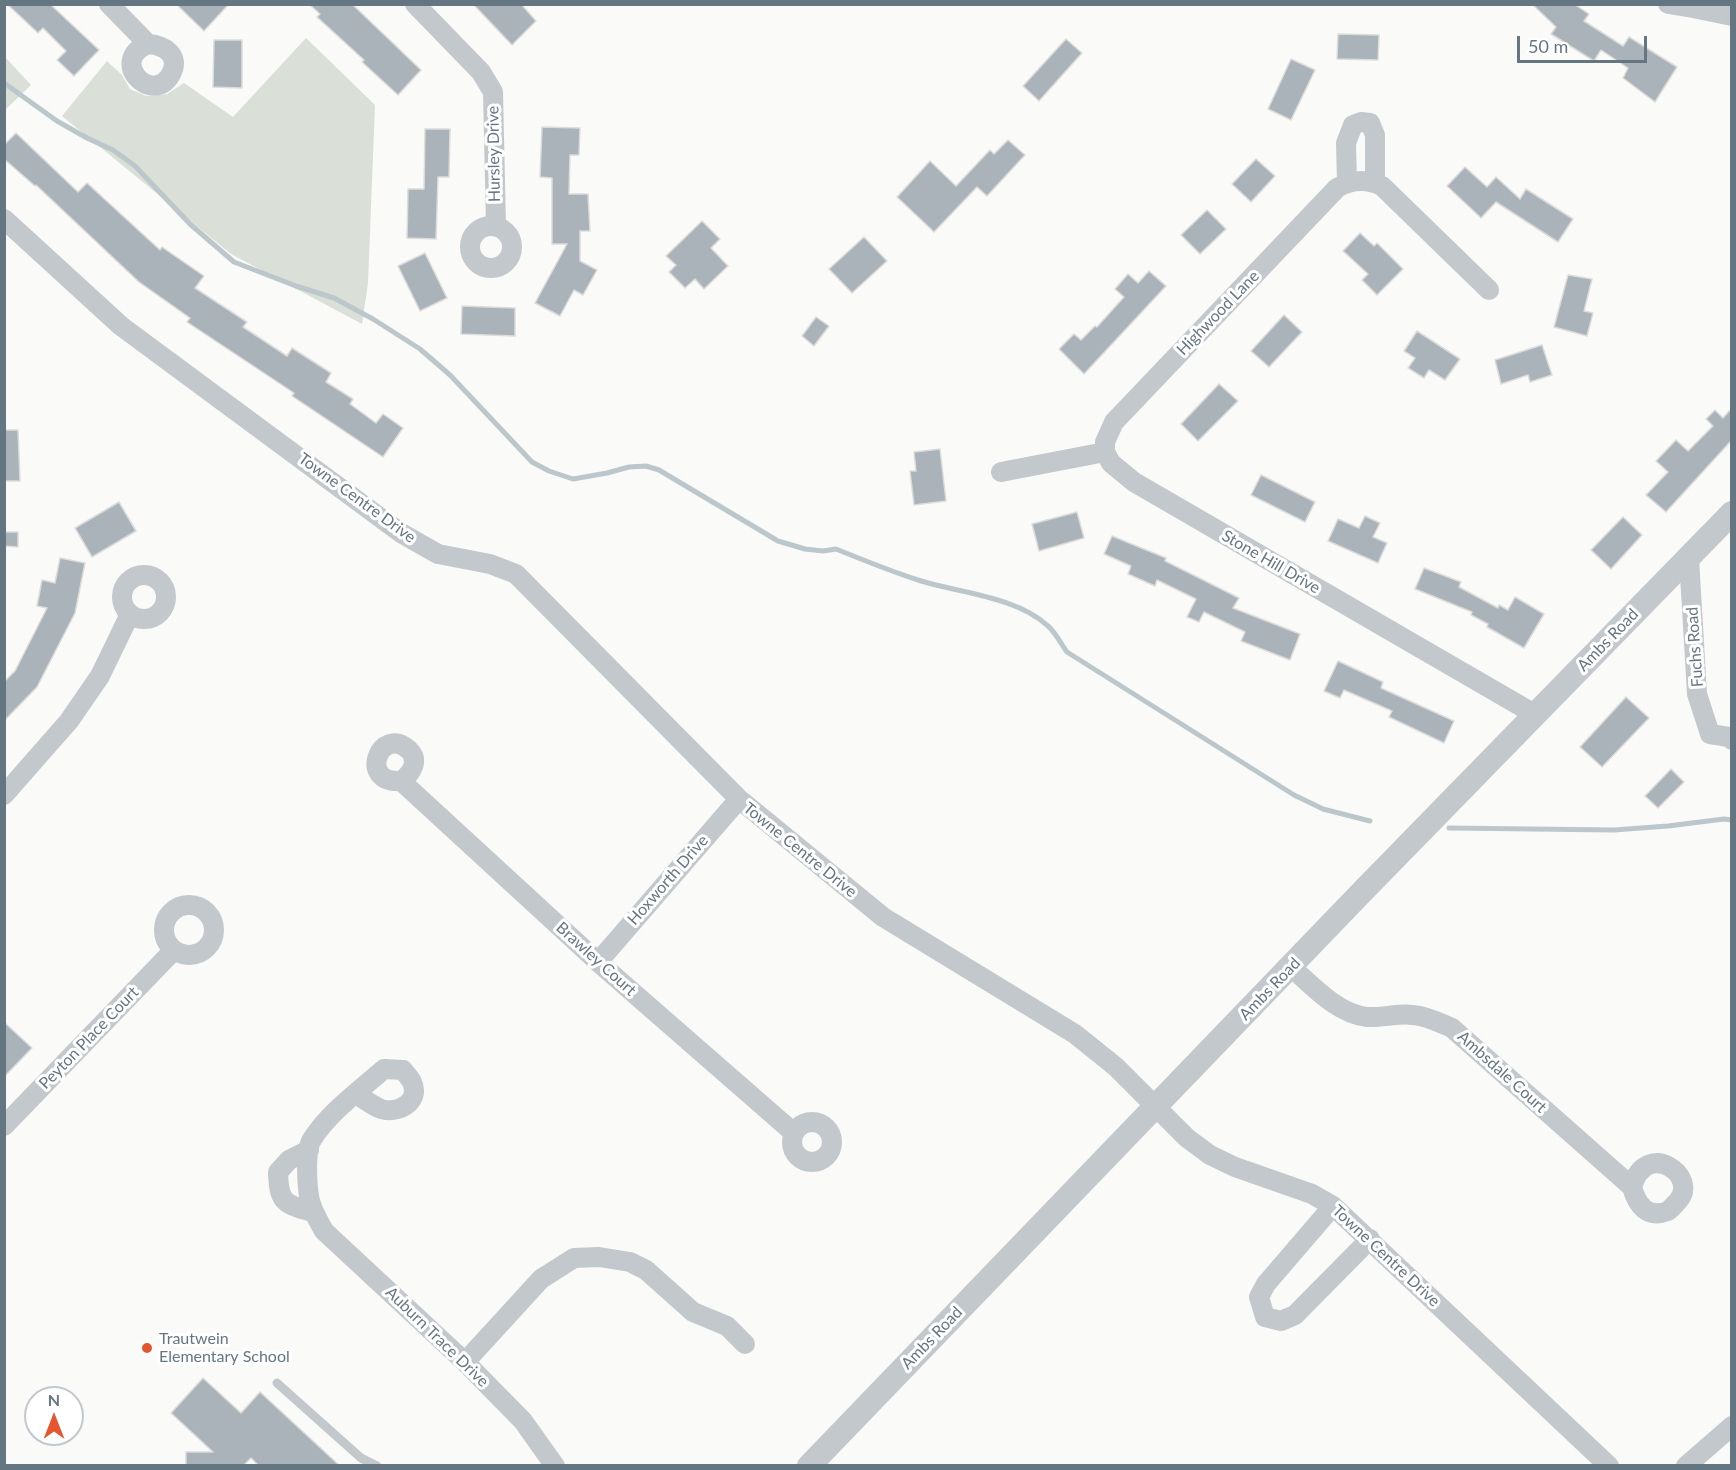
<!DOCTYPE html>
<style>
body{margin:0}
#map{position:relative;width:1736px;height:1470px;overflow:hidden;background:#fafaf8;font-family:Lato,sans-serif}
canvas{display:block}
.frame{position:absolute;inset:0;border:6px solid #657683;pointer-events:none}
.north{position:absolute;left:24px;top:1386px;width:60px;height:60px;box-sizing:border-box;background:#fff;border:2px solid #c1c8cd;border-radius:50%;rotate:0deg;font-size:16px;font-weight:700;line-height:24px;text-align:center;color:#657683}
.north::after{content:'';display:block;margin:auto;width:21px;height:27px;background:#e4572e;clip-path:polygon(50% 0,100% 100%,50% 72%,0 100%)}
.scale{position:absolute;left:1517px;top:36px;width:130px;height:27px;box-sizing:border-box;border:3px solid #657683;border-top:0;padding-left:8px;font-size:18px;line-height:21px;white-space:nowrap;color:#657683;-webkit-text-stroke:4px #fff;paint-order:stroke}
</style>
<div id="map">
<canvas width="1736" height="1470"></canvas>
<div class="frame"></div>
<div class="north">N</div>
<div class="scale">50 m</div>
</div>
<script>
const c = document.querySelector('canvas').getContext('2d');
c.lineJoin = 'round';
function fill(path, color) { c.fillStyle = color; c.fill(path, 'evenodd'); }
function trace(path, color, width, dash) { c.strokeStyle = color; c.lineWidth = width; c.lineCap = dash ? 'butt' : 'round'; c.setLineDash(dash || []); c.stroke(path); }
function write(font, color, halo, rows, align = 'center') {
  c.font = font + ' Lato,sans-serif'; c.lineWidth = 6; c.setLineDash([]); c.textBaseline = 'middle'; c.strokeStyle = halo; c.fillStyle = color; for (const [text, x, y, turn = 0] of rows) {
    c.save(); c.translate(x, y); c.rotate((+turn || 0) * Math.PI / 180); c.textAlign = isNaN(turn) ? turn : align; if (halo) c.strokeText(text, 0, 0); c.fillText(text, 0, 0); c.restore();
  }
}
const green = new Path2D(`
 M306,38L375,105L368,283L362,324L231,254L62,116L107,61L122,75L130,89L146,96L167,94L184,83L233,117Z
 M5,57L31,85L5,110Z`);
const stream = new Path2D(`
 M4,83L57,121L87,138L113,150L135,166L190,224L234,262L296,286L334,298L373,319L420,349L450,375L532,462L549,471L573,479L607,473L629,467L646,466L659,470L778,541L805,549L823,551L836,549C863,560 890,571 918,580C958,593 1016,596 1048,626C1056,633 1061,644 1067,652L1294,795L1323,809L1370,821
 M1449,828L1614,830L1668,826L1724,819L1732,820`);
const building = new Path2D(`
 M7,4H50L99,50L74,76L57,60L66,51L43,28L38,33Z
 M176,4H229L204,31Z
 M309,4H352L421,70L398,95L362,62L364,60L317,17L320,14Z
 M473,4H521L536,21L512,45Z
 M1532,4H1574L1589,14L1584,21L1623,46L1629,37L1677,67L1655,102L1623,78L1628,68L1601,50L1594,61L1551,34L1556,27Z
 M1338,34L1379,35L1378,60L1337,59Z
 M1066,39L1082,53L1039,101L1023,86Z
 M214,40H242V88L213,87Z
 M1291,59L1315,70L1291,120L1268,109Z
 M542,127L580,128L579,155H570L569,194H588L590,231H580V261L597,270L583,295L574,290L560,316L535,303L567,244H552V178L540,177Z
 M425,129H450L449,177H438L436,239L407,238L408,189H424Z
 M16,133L78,192L87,183L160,250L162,247L204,276L195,288L247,322L243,327L287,356L292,348L331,373L326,382L353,399L350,404L376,423L383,414L403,428L383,457L292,396L294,393L187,322L190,318L139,282L36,185L35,186L4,159V145Z
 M1008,140L1025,155L987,196L977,187L934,232L897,197L930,161L956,186L990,150L994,154Z
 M1256,159L1275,176L1251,202L1232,184Z
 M1465,167L1487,187L1496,177L1520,199L1526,189L1573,219L1558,242L1496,202L1481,218L1447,186Z
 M1207,210L1226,229L1200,254L1181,235Z
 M702,221L720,239L711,248L728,266L704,289L695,279L685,288L669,272L676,265L666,256Z
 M1360,233L1374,246L1377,243L1403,269L1377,295L1362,280L1368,274L1343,251Z
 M864,237L887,261L852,293L829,269Z
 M425,253L447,298L420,311L398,266Z
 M1149,271L1166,286L1084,374L1059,349L1074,334L1081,340L1095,326L1097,327L1124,297L1115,289L1128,274L1138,283Z
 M1568,275L1592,279L1584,311L1593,313L1587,336L1554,327Z
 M462,306L515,308V336L461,334Z
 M1284,315L1302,332L1269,367L1251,351Z
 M816,317L829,326L814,346L802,336Z
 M1417,331L1460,359L1445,380L1429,370L1424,378L1408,368L1415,358L1404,351Z
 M1542,345L1552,375L1530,382L1528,375L1501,384L1495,360Z
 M1219,384L1238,401L1198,441L1181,424Z
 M1731,409V443L1730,442L1666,512L1646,495L1668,472L1656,461L1676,440L1688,451L1713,426L1706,419L1715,410L1723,418Z
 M4,430H18L20,481H4Z
 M940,449L946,501L914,505L910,471H916L914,452Z
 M1261,475L1315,502L1305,522L1251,495Z
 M119,502L136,531L92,557L75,528Z
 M1077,512L1084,538L1039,551L1032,524Z
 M1365,516L1380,523L1373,537L1387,543L1378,563L1328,541L1338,519L1359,528Z
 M1623,517L1642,535L1611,569L1591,550Z
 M4,532H18V547L4,546Z
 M1112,536L1166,558L1165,561L1239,598L1233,608L1300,634L1290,660L1241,641L1245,632L1204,612L1199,622L1187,617L1196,599L1157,580L1155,586L1128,574L1131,566L1104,554Z
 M60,558L85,563L75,613L37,687L4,721V682L15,671L47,608L37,606L42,580L55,583Z
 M1424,568L1461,582L1459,587L1498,608L1499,605L1508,610L1515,597L1544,614L1524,648L1487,627L1488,624L1471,615L1472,612L1415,589Z
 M1338,661L1383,682L1381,688L1454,721L1444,743L1389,717L1392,711L1344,690L1340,698L1324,691Z
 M1626,697L1649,718L1602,767L1580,747Z
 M1671,769L1684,782L1658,808L1645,796Z
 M4,1022L32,1048L4,1077Z
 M203,1378L241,1413L260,1392L340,1466H259L251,1458L243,1466H186V1452H213L171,1413Z`);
const service = new Path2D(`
 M277,1383L361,1458L377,1466`);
const minor = new Path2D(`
 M109,4L148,44C164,45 181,55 171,74C153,107 107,61 148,44
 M415,4L481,72L493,92L496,226
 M1668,4L1693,8L1732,16
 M1347,183L1346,143L1353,125L1361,122L1370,123L1375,135V183
 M4,219L121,326L401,533L438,554L490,564L516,574L739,799L883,917L1075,1034L1116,1067L1187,1138L1210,1155L1235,1167L1312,1194L1333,1206L1609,1466
 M470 247a21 21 0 1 1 42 0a21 21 0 1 1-42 0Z
 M1105,452V442L1114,422L1337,188C1352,179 1367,179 1382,186L1489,290
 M1001,472L1105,452L1111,463L1134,482L1536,715
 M1689,558L1697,694L1710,734L1729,737L1732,740
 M122 597a22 22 0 1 1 44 0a22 22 0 1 1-44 0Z
 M401,781C411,774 420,761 409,750C380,724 357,784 401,781L598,962L794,1133
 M4,795L69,721L100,676L130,614
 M164 930a25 25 0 1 1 50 0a25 25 0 1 1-50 0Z
 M598,962L739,799
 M1291,967C1312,985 1337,1014 1367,1017C1382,1018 1398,1013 1413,1015C1427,1016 1440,1023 1452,1028L1632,1187C1637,1205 1647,1219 1668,1211C1671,1209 1675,1204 1678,1201C1700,1176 1646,1138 1632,1187
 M356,1094C364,1099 373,1106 381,1109C398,1114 421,1102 412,1082C410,1078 406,1074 403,1070L384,1069C359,1091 328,1113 311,1141C305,1153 307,1188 310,1201C313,1212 319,1222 324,1231L465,1362L523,1421L555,1466
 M792 1142a20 20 0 1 1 40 0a20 20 0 1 1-40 0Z
 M4,1126L174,950
 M309,1150L289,1160L278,1172C279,1205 285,1203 314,1213
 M1333,1206L1266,1284L1259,1297L1265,1317L1281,1321L1295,1315L1370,1239
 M465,1362L541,1279L574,1258L599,1257L630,1262L646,1270L693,1312L727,1326L745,1344
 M1686,1466L1732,1426`);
const tertiary = new Path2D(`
 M809,1466L1359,895L1732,513`);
const markers = [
 [147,1348,6,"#e4572e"]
];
const streetNames = [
 ["Hursley Drive",494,154,-91],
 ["Highwood Lane",1218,313,-46],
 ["Towne Centre Drive",357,498,36],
 ["Stone Hill Drive",1271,562,30],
 ["Ambs Road",1608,640,-46],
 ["Fuchs Road",1695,647,-94],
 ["Towne Centre Drive",800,850,39],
 ["Hoxworth Drive",668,880,-49],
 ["Brawley Court",596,959,42],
 ["Ambs Road",1270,989,-46],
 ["Peyton Place Court",89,1038,-46],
 ["Ambsdale Court",1502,1072,42],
 ["Towne Centre Drive",1386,1256,43],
 ["Auburn Trace Drive",437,1337,44],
 ["Ambs Road",932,1338,-46]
];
const poiNames = [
 ["Trautwein",159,1339],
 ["Elementary School",159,1357]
];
fill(green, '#dadfd7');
trace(stream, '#bbc7cb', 5);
fill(building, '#aab3b9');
trace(building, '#dcdcda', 1.5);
trace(service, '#c3c8cc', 9);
trace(minor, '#c3c8cc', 20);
trace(tertiary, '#c3c8cc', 24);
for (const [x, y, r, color] of markers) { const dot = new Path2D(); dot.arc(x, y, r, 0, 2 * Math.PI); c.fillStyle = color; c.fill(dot); trace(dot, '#fff', 2); }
write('16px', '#657683', '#fff', streetNames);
write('16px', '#657683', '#fff', poiNames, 'left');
</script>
